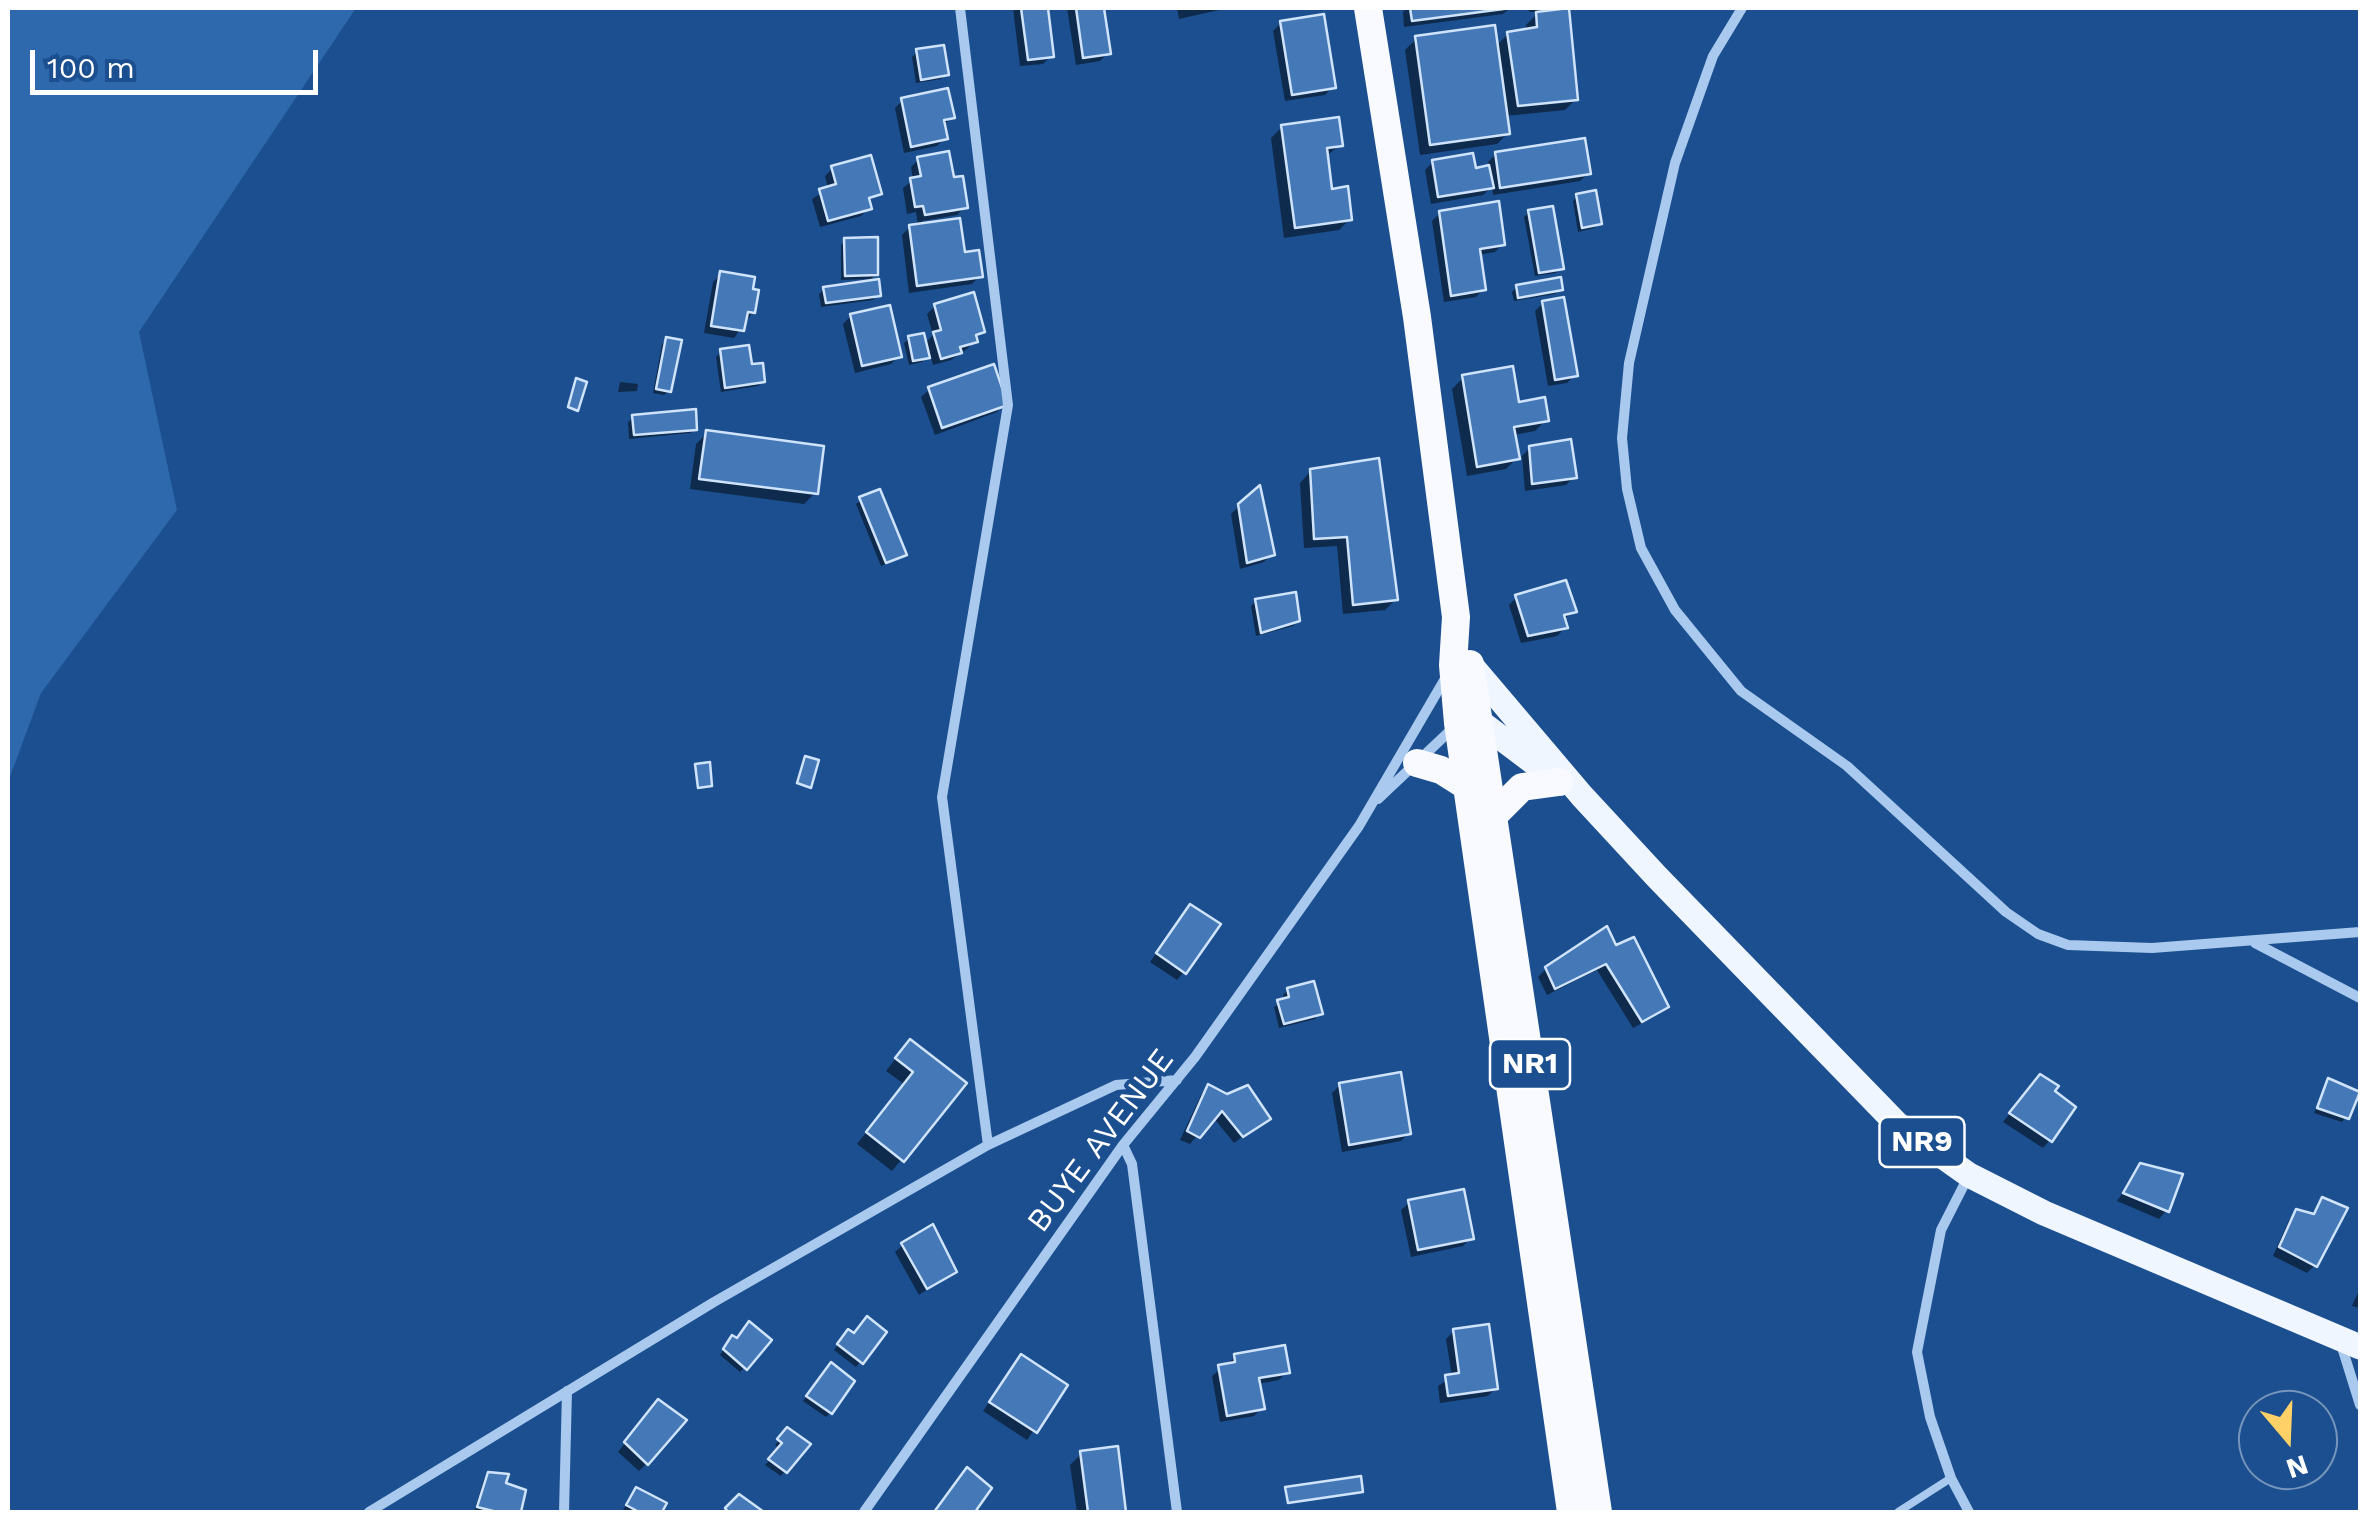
<!DOCTYPE html>
<style>
body{margin:0}
#map{position:relative;width:2368px;height:1520px;overflow:hidden;background:#1b4f8f;font-family:"Work Sans",sans-serif}
canvas{display:block}
.frame{position:absolute;inset:0;border:10px solid #fff;pointer-events:none}
.north{position:absolute;left:2238px;top:1390px;width:100px;height:100px;box-sizing:border-box;background:#1b4f8f;border:2px solid #7695bc;border-radius:50%;rotate:161deg;font-size:28px;font-weight:700;line-height:40px;text-align:center;color:#fff}
.north::after{content:'';display:block;margin:auto;width:35px;height:45px;background:#ffd166;clip-path:polygon(50% 0,100% 100%,50% 72%,0 100%)}
.scale{position:absolute;left:30px;top:50px;width:288px;height:45px;box-sizing:border-box;border:5px solid #fff;border-top:0;padding-left:12px;font-size:30px;line-height:35px;white-space:nowrap;color:#fff;-webkit-text-stroke:8px #1b4f8f;paint-order:stroke}
</style>
<div id="map">
<canvas width="2368" height="1520"></canvas>
<div class="frame"></div>
<div class="north">N</div>
<div class="scale">100 m</div>
</div>
<script>
const c = document.querySelector('canvas').getContext('2d');
c.lineJoin = 'round';
function fill(path, color) { c.fillStyle = color; c.fill(path, 'evenodd'); }
function trace(path, color, width, dash) { c.strokeStyle = color; c.lineWidth = width; c.lineCap = dash ? 'butt' : 'round'; c.setLineDash(dash || []); c.stroke(path); }
function write(font, color, halo, rows, align = 'center') {
  c.font = font + ' "Work Sans",sans-serif'; c.lineWidth = 8; c.setLineDash([]); c.textBaseline = 'middle'; c.strokeStyle = halo; c.fillStyle = color; for (const [text, x, y, turn = 0] of rows) {
    c.save(); c.translate(x, y); c.rotate((+turn || 0) * Math.PI / 180); c.textAlign = isNaN(turn) ? turn : align; if (halo) c.strokeText(text, 0, 0); c.fillText(text, 0, 0); c.restore();
  }
}
const green = new Path2D(`
 M8,8H356L139,332L177,510L41,693L8,782Z`);
const shadow = new Path2D(`
 M1013,8H1046L1051,56L1043,64L1020,66Z
 M1067,8H1101L1108,53L1100,61L1076,65Z
 M1177,8H1228L1179,19Z
 M1407,8H1510L1503,14L1404,27L1403,12Z
 M1526,8H1554L1548,13L1576,99L1565,110L1505,116L1508,133L1497,144L1420,155L1405,50L1416,39L1495,47L1508,34L1526,31V25L1539,12H1530Z
 M1281,23L1333,87L1325,95L1285,101L1273,31Z
 M917,52L946,75L941,79L916,83L912,57Z
 M903,100L952,117L943,126L945,138L937,146L904,153L895,108Z
 M1282,127L1340,145L1325,157L1330,191L1350,219L1339,230L1284,238L1271,138Z
 M1496,154L1588,174L1580,181L1493,195L1492,187L1483,195L1431,204L1425,170L1433,162L1474,170L1489,168L1488,162Z
 M919,159L952,180L965,207L957,215L922,221L923,225L962,255L980,276L972,284L909,293L902,235L910,227L918,226L916,212L907,214L903,188L913,180L911,167Z
 M833,168L879,193L867,202L869,208L861,216L820,227L812,199L828,189L825,176Z
 M1577,196L1599,224L1594,228L1578,232L1573,201Z
 M1529,212L1561,268L1556,273L1535,276L1524,217Z
 M1440,213L1503,244L1495,252L1478,255L1484,289L1476,297L1444,302L1432,221Z
 M845,240L876,274L871,279L841,280V245Z
 M721,274L753,312L734,338L704,333L713,282Z
 M1517,287L1560,289L1555,294L1514,301L1512,292Z
 M824,289L878,295L873,300L821,307L819,294Z
 M1543,303L1575,375L1567,383L1548,386L1535,311Z
 M935,306L982,331L967,349L951,360L933,365L930,354L922,362L909,365L904,343L909,339L924,344L933,335L927,314Z
 M851,316L899,356L891,364L855,373L843,324Z
 M667,339L669,391L664,395L653,393L662,344Z
 M721,352L750,367L763,381L758,386L721,392L716,357Z
 M1463,378L1546,420L1535,431L1513,435L1517,458L1506,469L1467,476L1452,389Z
 M620,382L638,384L637,391L618,392Z
 M929,390L1005,404L997,412L935,435L921,397Z
 M633,418L695,429L690,433L629,439L628,422Z
 M707,433L815,493L804,504L690,489L696,444Z
 M1530,448L1574,477L1566,485L1525,491L1522,456Z
 M1311,471L1396,599L1385,610L1343,614L1337,546L1304,548L1300,483Z
 M861,500L904,554L899,559L881,566L856,504Z
 M1239,506L1272,554L1264,562L1240,569L1231,514Z
 M1517,597L1574,611L1563,620L1565,628L1557,636L1521,643L1509,605Z
 M1256,601L1298,621L1293,626L1256,636L1251,606Z
 M1190,907L1184,972L1177,980L1150,962Z
 M1615,948L1666,1006L1659,1014L1633,1028L1597,970L1547,995L1538,977L1546,969Z
 M1288,990L1320,1014L1315,1019L1279,1028L1274,1007L1284,1001L1283,995Z
 M900,1053L963,1083L892,1171L857,1144L904,1084L886,1071Z
 M2328,1081L2346,1117L2342,1122L2314,1113Z
 M1340,1085L1409,1133L1401,1141L1342,1152L1332,1093Z
 M2033,1085L2050,1140L2043,1148L2003,1122Z
 M1209,1087L1268,1118L1234,1143L1213,1117L1190,1144L1180,1140L1201,1095Z
 M2141,1166L2166,1211L2159,1219L2117,1201Z
 M2323,1200L2315,1265L2307,1273L2273,1256L2289,1220L2297,1212L2311,1216Z
 M1409,1203L1471,1238L1463,1246L1411,1257L1401,1210Z
 M903,1245L954,1271L919,1295L895,1252Z
 M2360,1288V1308L2352,1306Z
 M1454,1331L1496,1388L1488,1396L1440,1403L1438,1386L1452,1377L1446,1339Z
 M884,1333L856,1367L834,1350L844,1337Z
 M769,1340L740,1372L720,1355L728,1343Z
 M1021,1357L1065,1386L1027,1440L983,1411Z
 M1235,1357L1287,1372L1279,1380L1258,1384L1262,1408L1254,1416L1220,1422L1212,1376Z
 M826,1370L830,1413L826,1417L803,1401Z
 M651,1410L647,1463L639,1471L618,1452Z
 M787,1431L785,1471L781,1476L765,1465L780,1449L775,1445Z
 M1115,1449L1124,1512H1077L1070,1465L1081,1454Z
 M489,1474L502,1485L523,1492L519,1512H474L484,1479Z
 M632,1495L664,1504L660,1512H627L623,1510Z`);
const building = new Path2D(`
 M1021,8H1048L1054,57L1028,60Z
 M1076,8H1104L1111,54L1083,58Z
 M1410,8H1511L1412,21Z
 M1569,8L1578,100L1518,106L1507,32L1537,27L1536,12Z
 M1324,14L1336,88L1292,95L1280,21Z
 M1495,25L1510,134L1430,145L1415,36Z
 M944,45L949,75L921,80L916,49Z
 M948,88L955,118L944,120L948,139L911,147L901,98Z
 M1339,117L1343,146L1327,148L1332,189L1348,186L1352,220L1295,228L1281,125Z
 M1585,138L1591,174L1500,188L1495,152Z
 M949,151L954,177L963,176L968,208L925,215L923,206L915,207L910,178L921,176L917,157Z
 M1473,153L1476,168L1489,165L1494,188L1438,197L1432,160Z
 M871,155L882,194L869,198L872,209L828,221L819,189L836,184L831,166Z
 M1596,190L1602,224L1582,228L1576,194Z
 M1499,201L1505,245L1480,249L1486,290L1451,296L1439,211Z
 M1553,206L1564,269L1539,273L1528,210Z
 M960,218L965,252L979,250L983,277L917,286L909,225Z
 M878,237V275L845,276L844,238Z
 M720,271L755,277L753,289L759,290L755,313L748,312L744,331L711,326Z
 M1561,277L1563,290L1518,298L1516,285Z
 M879,279L881,296L826,303L823,287Z
 M974,292L985,332L976,335L978,342L960,347L962,353L941,359L933,332L941,330L934,304Z
 M1564,297L1578,376L1555,380L1542,301Z
 M890,305L902,357L862,366L850,314Z
 M924,333L930,358L913,361L908,336Z
 M666,337L682,340L671,392L656,389Z
 M749,345L752,364L763,363L765,382L725,388L720,349Z
 M994,364L1008,405L942,428L928,387Z
 M1513,366L1519,402L1545,397L1549,421L1514,427L1520,459L1477,467L1462,375Z
 M576,378L587,382L578,411L568,407Z
 M696,409L697,430L634,435L632,415Z
 M706,430L824,446L818,494L699,479Z
 M1571,439L1577,478L1532,484L1529,446Z
 M1379,458L1398,600L1353,605L1347,537L1314,539L1310,469Z
 M1260,485L1275,555L1247,563L1238,504Z
 M880,489L907,555L886,563L859,497Z
 M1566,580L1577,612L1564,615L1568,628L1528,636L1515,595Z
 M1296,592L1300,621L1261,633L1255,599Z
 M805,756L819,760L811,788L797,783Z
 M710,762L712,786L698,788L695,764Z
 M1190,904L1221,924L1186,974L1156,953Z
 M1607,926L1616,945L1634,937L1669,1007L1642,1022L1606,964L1555,989L1545,967Z
 M1314,981L1323,1014L1284,1024L1277,1000L1289,997L1287,988Z
 M910,1039L967,1083L904,1162L866,1132L913,1072L895,1058Z
 M1401,1072L1411,1134L1349,1145L1339,1083Z
 M2040,1074L2059,1086L2055,1091L2076,1107L2052,1142L2009,1113Z
 M2328,1078L2360,1092L2349,1119L2317,1108Z
 M1208,1084L1227,1094L1248,1085L1271,1119L1243,1137L1222,1111L1200,1138L1187,1131Z
 M2140,1163L2183,1174L2169,1212L2123,1193Z
 M1464,1189L1474,1239L1418,1250L1408,1200Z
 M2322,1197L2348,1208L2317,1267L2279,1247L2296,1209L2314,1214Z
 M933,1224L957,1272L927,1289L901,1243Z
 M867,1316L887,1332L863,1364L837,1344L848,1329L854,1333Z
 M749,1321L772,1340L747,1370L723,1349L732,1335L737,1338Z
 M1489,1324L1498,1389L1448,1396L1445,1375L1459,1373L1453,1329Z
 M1285,1345L1290,1373L1259,1378L1265,1409L1227,1416L1218,1365L1235,1362L1234,1354Z
 M1021,1354L1068,1385L1037,1433L989,1402Z
 M831,1362L855,1381L832,1414L806,1396Z
 M658,1399L687,1420L648,1465L624,1442Z
 M787,1427L811,1444L787,1473L768,1459L782,1443L777,1439Z
 M1118,1446L1126,1512H1088L1080,1451Z
 M967,1467L992,1488L975,1512H934Z
 M488,1472L509,1474L506,1483L526,1490L521,1512H497L477,1507Z
 M1361,1476L1363,1492L1288,1503L1285,1487Z
 M636,1487L667,1503L662,1512H639L626,1505Z
 M739,1494L764,1512H728L725,1508Z`);
const service = new Path2D(`
 M1898,1512L1951,1478`);
const minor = new Path2D(`
 M960,8L1008,405L942,797L988,1145
 M1742,8L1713,56L1675,163L1629,363L1622,438L1627,489L1641,548L1675,610L1741,691L1847,766L2006,912L2038,934L2068,945L2152,948L2360,932
 M1378,799L1453,728
 M2255,943L2360,998
 M1123,1145L1132,1164L1177,1512
 M1968,1177L1941,1230L1917,1352L1930,1417L1951,1478L1969,1512
 M2341,1344L2360,1405
 M369,1512L714,1302L988,1145L1116,1085L1177,1080
 M564,1512L567,1391
 M864,1512L1123,1145L1195,1057L1359,826L1446,677`);
const primary = new Path2D(`
 M1464,664H1470L1582,796L1657,877L1897,1124L1969,1175L2044,1213L2360,1347
 M1466,722H1480L1561,783`);
const trunk = new Path2D(`
 M1368,8L1417,317L1456,617L1453,665L1458,723L1571,1512
 M1470,664L1598,1512
 M1417,763L1441,770L1468,787
 M1493,816L1522,787L1559,782`);
const shields = [
 [1530,1064,80],
 [1922,1142,85]
];
const shieldNames = [
 ["NR1",1530,1064],
 ["NR9",1922,1142]
];
const streetNames = [
 ["BUYE AVENUE",1101,1141,-53]
];
fill(green, '#2e69ad');
fill(shadow, '#0007');
fill(building, '#4478b7');
trace(building, '#cfe3fa', 2.5);
trace(service, '#a9c9ee', 8);
trace(minor, '#a9c9ee', 10);
trace(primary, '#f0f6ff', 25);
trace(trunk, '#f8faff', 28);
for (const [x, y, w] of shields) { const box = new Path2D(); box.roundRect(x - w / 2, y - 25, w, 50, 8); c.fillStyle = '#1b4f8f'; c.fill(box); trace(box, '#fff', 2.5); }
write('bold 30px', '#fff', null, shieldNames);
write('32px', '#fff', '#1b4f8f', streetNames);
</script>
